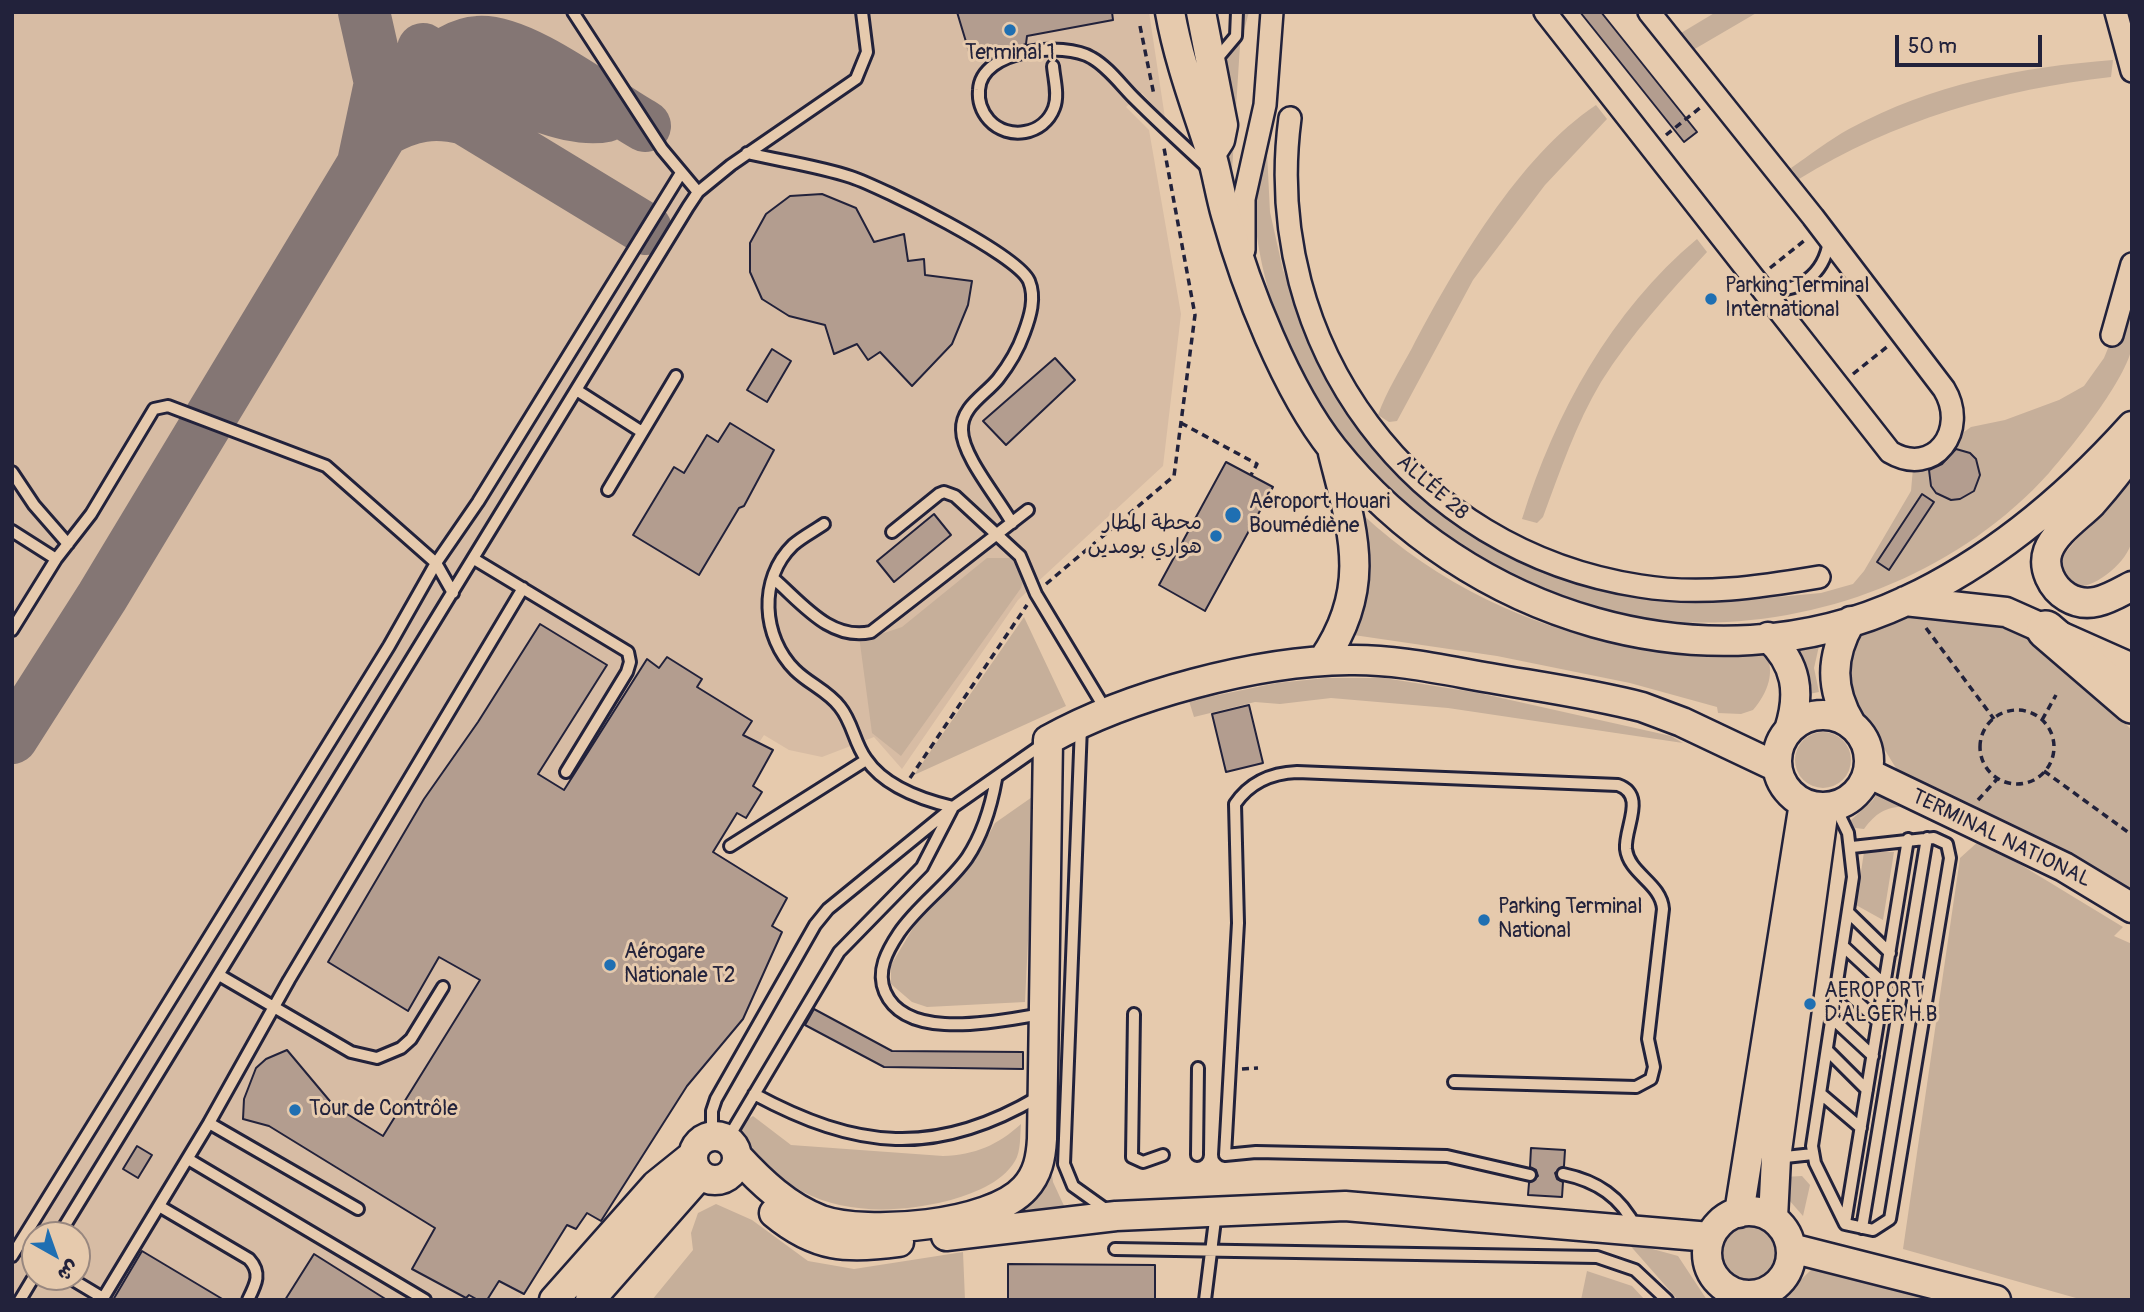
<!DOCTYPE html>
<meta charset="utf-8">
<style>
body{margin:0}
#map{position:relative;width:2144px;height:1312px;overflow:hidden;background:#e6caad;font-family:Pangolin,"Playpen Sans Arabic",sans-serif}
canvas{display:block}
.frame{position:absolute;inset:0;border:14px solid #22223b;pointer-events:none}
.north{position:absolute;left:21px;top:1221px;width:70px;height:70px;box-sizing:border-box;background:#e6caad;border:2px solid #98877f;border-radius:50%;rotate:140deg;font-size:19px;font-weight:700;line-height:28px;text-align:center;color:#22223b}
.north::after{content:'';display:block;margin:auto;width:24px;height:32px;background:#1f6fb2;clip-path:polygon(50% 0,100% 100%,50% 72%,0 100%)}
.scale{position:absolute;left:1895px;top:35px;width:147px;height:32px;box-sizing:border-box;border:4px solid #22223b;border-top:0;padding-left:9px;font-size:21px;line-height:24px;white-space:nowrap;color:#22223b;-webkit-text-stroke:5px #e6caad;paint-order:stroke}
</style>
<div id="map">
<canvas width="2144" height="1312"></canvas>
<div class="frame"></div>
<div class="north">ش</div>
<div class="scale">50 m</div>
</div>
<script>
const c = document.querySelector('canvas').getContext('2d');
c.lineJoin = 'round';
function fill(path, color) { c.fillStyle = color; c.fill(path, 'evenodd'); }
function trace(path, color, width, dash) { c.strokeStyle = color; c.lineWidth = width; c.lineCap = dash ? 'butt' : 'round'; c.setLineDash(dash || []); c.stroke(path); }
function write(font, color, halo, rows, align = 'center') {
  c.font = font + ' Pangolin,"Playpen Sans Arabic",sans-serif'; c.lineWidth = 6; c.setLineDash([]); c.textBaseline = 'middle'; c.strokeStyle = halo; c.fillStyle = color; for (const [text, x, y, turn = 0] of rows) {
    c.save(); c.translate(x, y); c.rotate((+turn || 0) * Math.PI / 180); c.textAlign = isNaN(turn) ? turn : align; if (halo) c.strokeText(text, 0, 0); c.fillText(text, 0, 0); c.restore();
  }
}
const built = new Path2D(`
 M12,12H1149L1165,118L1142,93L1126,107L1149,130L1181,314L1163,466L1018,600L902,769L874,737L822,757L789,750L764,735L758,744L773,750L753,786L762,792L746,818L736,813L713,852L787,898L772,925L782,932L752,1002L742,1019L687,1086L601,1221L587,1213L576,1229L567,1225L524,1294L516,1300H12ZM35,1235H77V1277H35Z`);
const green = new Path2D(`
 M1237,12H1249L1240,45L1230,202L1220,45L1232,30Z
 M1716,12H1758L1693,50L1681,33Z
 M2113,60L2111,77C2002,89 1893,121 1799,179L1791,168C1810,155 1829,140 1849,129C1932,84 2021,67 2113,60Z
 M1271,91L1267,152L1270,212L1283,270L1305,328L1334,384L1369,439L1510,551L1693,598L1756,599L1821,593L1853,584L1864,571L1911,491L1913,468L1971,427L2005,420L2059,400L2084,386L2104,358L2132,290C2132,308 2134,328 2132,346C2127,379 2071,448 2049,473C1930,605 1725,658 1557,598C1542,593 1528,584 1513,577C1497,569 1479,562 1463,552C1450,544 1438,531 1426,521C1331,444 1269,345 1255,221C1250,178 1264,133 1271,91Z
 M1596,105L1607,119L1545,185L1473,280L1397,421L1389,422L1378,415C1386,392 1400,370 1412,348C1454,268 1519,156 1596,105Z
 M1697,239L1707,252C1669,293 1631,334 1601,382C1576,424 1560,471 1543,517L1537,523L1522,519C1555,413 1611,311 1697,239Z
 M2132,468C2132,491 2136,518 2132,540C2128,562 2096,588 2075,587L2059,572L2062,557L2119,488Z
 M1362,514C1435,582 1533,631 1631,645C1675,651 1719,650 1764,651C1777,671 1767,694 1753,710L1741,714L1718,713L1717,707L1630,683L1497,656L1340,633L1362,564Z
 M987,558H1011L1025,574L1021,588L901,756L872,733L859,636L878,635L902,627Z
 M1921,609L2005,626L2055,656L2132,730V895L2066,850L1899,773L1846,687L1847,649L1871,627Z
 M1024,617L1066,706L914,775Z
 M1819,646L1814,668L1819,692L1804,695L1790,651Z
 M1326,678H1384L1479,693L1671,736L1683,743L1448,708L1331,698L1280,704L1255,702L1194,717L1189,701L1277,683Z
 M1795 760a28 28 0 1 1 56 0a28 28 0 1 1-56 0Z
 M1880,788L1911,807C1889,805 1877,811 1864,829L1855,828L1850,821L1873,800Z
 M1035,795L1025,1002L927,1007L912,1002L891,984V965L929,901L973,863L995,823Z
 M1980,840L2123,927L2114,936L2132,944V1300H2083L1903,1249L1960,858Z
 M1864,852H1894L1883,920L1856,905Z
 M753,1116L791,1145L943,1156C975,1155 998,1145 1021,1124C1020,1134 1021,1152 1015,1161C1001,1184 972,1194 947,1201C865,1221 788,1208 739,1133L742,1123Z
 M1050,1159L1053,1182L1065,1208L1015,1210Z
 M1802,1176L1810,1185L1803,1216L1782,1192L1784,1177Z
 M716,1204L752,1220L808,1261L854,1269L963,1252L965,1300H652L693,1250L691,1233L698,1213Z
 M1719 1255a30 30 0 1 1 60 0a30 30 0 1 1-60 0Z
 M1627,1242L1678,1256L1707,1300H1678Z
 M1814,1267L1968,1300H1780Z
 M1587,1271L1632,1286L1645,1300H1581Z`);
const taxiway = new Path2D(`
 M423,49L439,59C482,79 561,126 606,116
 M417,75C435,62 455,43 478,42C522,38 605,104 645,126
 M363,163L380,83L364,12
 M12,738L102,597L383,131C411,115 435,111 465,119L646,229`);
const building = new Path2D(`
 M957,12H1112L1113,20L1027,36L1026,44L1000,53L998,49L970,55Z
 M1580,12H1601L1697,132L1684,142Z
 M822,194L856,208L874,242L904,234L908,261L924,259L925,275L972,281L968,305L952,344L912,386L880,352L868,360L857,344L834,354L825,325L789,316L762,299L750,272V243L766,214L790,196Z
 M772,349L791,361L767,402L747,390Z
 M1055,358L1075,380L1006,445L983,421Z
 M730,423L774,450L744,506L739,508L699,575L633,535L674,467L684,473L707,435L718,442Z
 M1956,449L1970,453L1976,459L1980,475L1974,491L1960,499L1951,500L1936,493L1931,486L1929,470L1942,464Z
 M1226,462L1273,487L1205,611L1159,585Z
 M1922,494L1934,502L1889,570L1877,562Z
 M934,514L951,535L894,582L877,561Z
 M540,624L607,665L538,774L564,790L647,659L659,668L667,657L702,679L697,687L752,721L743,735L773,750L753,786L762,792L746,818L737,813L713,852L787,898L772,926L782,932L743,1019L687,1086L601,1221L587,1213L576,1229L567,1225L524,1294L499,1281L487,1300H478L469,1295L466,1298L412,1269L435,1228L269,1126L243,1119L244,1099L256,1068L266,1059L287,1050L334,1106L383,1136L480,980L439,957L408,1011L328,962L424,799L478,722Z
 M1249,705L1263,763L1226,772L1212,714Z
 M814,1009L892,1051L1023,1052V1069L884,1067L805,1025Z
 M137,1146L152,1155L138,1178L123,1169Z
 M1531,1148L1565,1150L1564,1166L1555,1173L1557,1179L1563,1182L1562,1197L1528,1195L1529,1183L1538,1176L1536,1170L1530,1167Z
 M142,1251L224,1300H113Z
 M314,1254L387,1300H285Z
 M1008,1264L1155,1265V1300H1008Z`);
const path = new Path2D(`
 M1140,26L1154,95
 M1666,135L1701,107
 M1770,268L1805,240
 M1853,374L1888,346
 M1181,423L1257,464L1251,475
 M1046,584L1174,476L1195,315L1164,148
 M1926,628L1994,719
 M1980 747a37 37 0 1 1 74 0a37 37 0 1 1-74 0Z
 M2042,720L2056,695
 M2044,771L2132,835
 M910,778L1027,605
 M1978,800L1998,778
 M1242,1069L1258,1068`);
const lane = new Path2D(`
 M573,12L662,149L698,192
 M1215,61L1236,36L1237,12
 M1053,66C1054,79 1059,95 1054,108C1044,135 1008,141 989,120C982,112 978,101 979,90C981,49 1064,41 1092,58C1108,67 1121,85 1134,98C1158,122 1183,145 1208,168
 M747,153C781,161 818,166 851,177C883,188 1017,254 1029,281C1036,298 1030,317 1024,333C1018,350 1009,365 998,379C985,395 961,407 962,430C962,456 999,499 1012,523
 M1763,289C1797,295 1824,275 1829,241
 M578,391L642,432
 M12,472L34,505L68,544
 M608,490L676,376
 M12,531L56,559
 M892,532L939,494L944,492L955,496L1020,556L1036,594L1107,712
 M474,559L628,652L630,662L627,672L566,772
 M773,578C802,603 830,641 871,632L1028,510
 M12,630L56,559L91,514L154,409L168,406L326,466L436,563L453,593
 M1081,726L1064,1164L1073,1186L1108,1211
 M996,779C991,807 983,834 967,858C947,886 918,905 899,933C887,951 876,971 885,992C907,1043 1000,1020 1043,1014
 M1835,806L1848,833L1853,877L1812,1146L1815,1163L1845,1224
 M730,846L866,760
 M1848,912L1890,953
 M1843,946L1885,985
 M219,975L351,1052L377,1058L401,1048L411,1039L443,987
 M1837,983L1878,1021
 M1134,1014L1132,1157L1143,1162L1163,1155
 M1832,1018L1873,1056
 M1828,1051L1867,1090
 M1454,1082L1636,1087L1651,1079L1654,1067L1648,1039L1663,909C1661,883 1629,874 1626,849C1624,828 1647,795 1618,785L1297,772C1271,773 1250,782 1235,804L1238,923L1225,1155L1256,1152L1447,1156L1530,1175
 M754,1094C856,1149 935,1158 1038,1097
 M1821,1094L1861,1128
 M209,1123L358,1209
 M712,1137V1111L716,1099L815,925L828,909L953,807L1043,744
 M727,1140L839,952L922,867L953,807C923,800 884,786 866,759C854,743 853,723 840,707C828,691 809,684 795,670C762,637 758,579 793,545C802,537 814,531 824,524
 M1197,1155L1198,1068
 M1776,1158L1813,1154
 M188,1159L425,1300
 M1563,1174C1597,1181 1621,1197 1636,1228
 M159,1206L249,1259C262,1273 256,1284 248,1300
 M1845,1223L1908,839
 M1845,1224L1873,1230L1890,1219L1950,858L1947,844L1934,838L1852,847
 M1862,1228L1927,838
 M59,1235L688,207L698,192L731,165L856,79L867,52L862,12
 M1115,1249L1597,1257L1635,1270L1667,1300
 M12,1256L389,646L436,563L478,502L681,173
 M68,1277L103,1298
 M20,1300L35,1275
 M102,1300L209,1123L289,980L523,588
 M1205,1300L1216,1212
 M1729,1300L1730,1291`);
const street = new Path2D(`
 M1545,12L1890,452C1934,478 1969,430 1944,389L1813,217L1649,12
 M2116,12L2132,71
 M1290,118C1260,345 1413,551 1640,586C1700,596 1760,587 1819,577
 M1244,250V199L1265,105L1272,12
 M2112,335L2132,264`);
const secondary = new Path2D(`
 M1170,12C1179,62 1196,106 1211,153C1217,173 1220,194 1226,215C1246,287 1286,390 1333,449C1466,616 1707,694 1906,601C1992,561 2069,496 2132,426
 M1201,12L1223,125L1220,140L1211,154
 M2132,452C2120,470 2106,487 2092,503C2078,517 2055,532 2048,551C2042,568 2052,588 2067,597C2090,611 2111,597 2132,586
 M1905,601L2006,612L2132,668
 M1851,621C1830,657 1830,689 1851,724
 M1768,637C1797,664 1801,693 1789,730
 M1323,660C1373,587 1353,532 1333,453
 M1777 761a46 46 0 1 1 92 0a46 46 0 1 1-92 0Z
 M1868,773L2064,867L2132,908
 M693 1158a22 22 0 1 1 44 0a22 22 0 1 1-44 0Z
 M737,1156C761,1182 787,1207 821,1220C867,1236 991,1226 1025,1188C1038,1174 1041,1157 1042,1139L1048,740C1129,695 1256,661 1349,660C1396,659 1444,670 1490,678C1541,687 1592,694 1642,707L1682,722L1777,767
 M1707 1253a42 42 0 1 1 84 0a42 42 0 1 1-84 0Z
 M774,1213C816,1248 847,1249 899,1242
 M1739,1213L1804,803
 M1773,1218L1776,1158L1824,808
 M946,1236L1116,1216L1345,1206L1710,1237
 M1791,1248L1996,1300
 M554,1300L656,1185L692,1156
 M590,1300L700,1175`);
const highway = new Path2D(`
 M2046,630L2132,704`);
const markers = [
 [1010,30,7,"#1f6fb2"],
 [1711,299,7,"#1f6fb2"],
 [1233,515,9,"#1f6fb2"],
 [1216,536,7,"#1f6fb2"],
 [1484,920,7,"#1f6fb2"],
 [610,965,7,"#1f6fb2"],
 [1810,1004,7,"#1f6fb2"],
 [295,1110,7,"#1f6fb2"]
];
const poiNames = [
 ["Terminal 1",1010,54,"center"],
 ["Parking Terminal",1725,287],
 ["International",1725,311],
 ["Aéroport Houari",1249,503],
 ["Boumédiène",1249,527],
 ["محطة المطار",1202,524,"right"],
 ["هواري بومدين",1202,548,"right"],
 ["Parking Terminal",1498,908],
 ["National",1498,932],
 ["Aérogare",624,953],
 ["Nationale T2",624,977],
 ["AEROPORT",1824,992],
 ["D'ALGER H.B",1824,1016],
 ["Tour de Contrôle",309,1110]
];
const streetNames = [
 ["ALLÉE 28",1432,488,41],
 ["TERMINAL NATIONAL",2001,839,26]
];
fill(built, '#d7bca4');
fill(green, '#c6af9a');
trace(taxiway, '#847674', 52);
fill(building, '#b39d8f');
trace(building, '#22223b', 2);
trace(lane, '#22223b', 16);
trace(street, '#22223b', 26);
trace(secondary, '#22223b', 33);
trace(highway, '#22223b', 42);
trace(path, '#22223b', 3.5, [7, 5]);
trace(lane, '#e6caad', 10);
trace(street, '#e6caad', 21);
trace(secondary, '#e6caad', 28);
trace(highway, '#e6caad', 37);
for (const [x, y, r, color] of markers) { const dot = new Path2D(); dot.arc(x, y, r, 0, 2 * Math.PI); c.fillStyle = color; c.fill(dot); trace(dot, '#e6caad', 2.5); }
write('21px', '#22223b', '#e6caad', poiNames, 'left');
write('21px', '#22223b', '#e6caad', streetNames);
</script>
